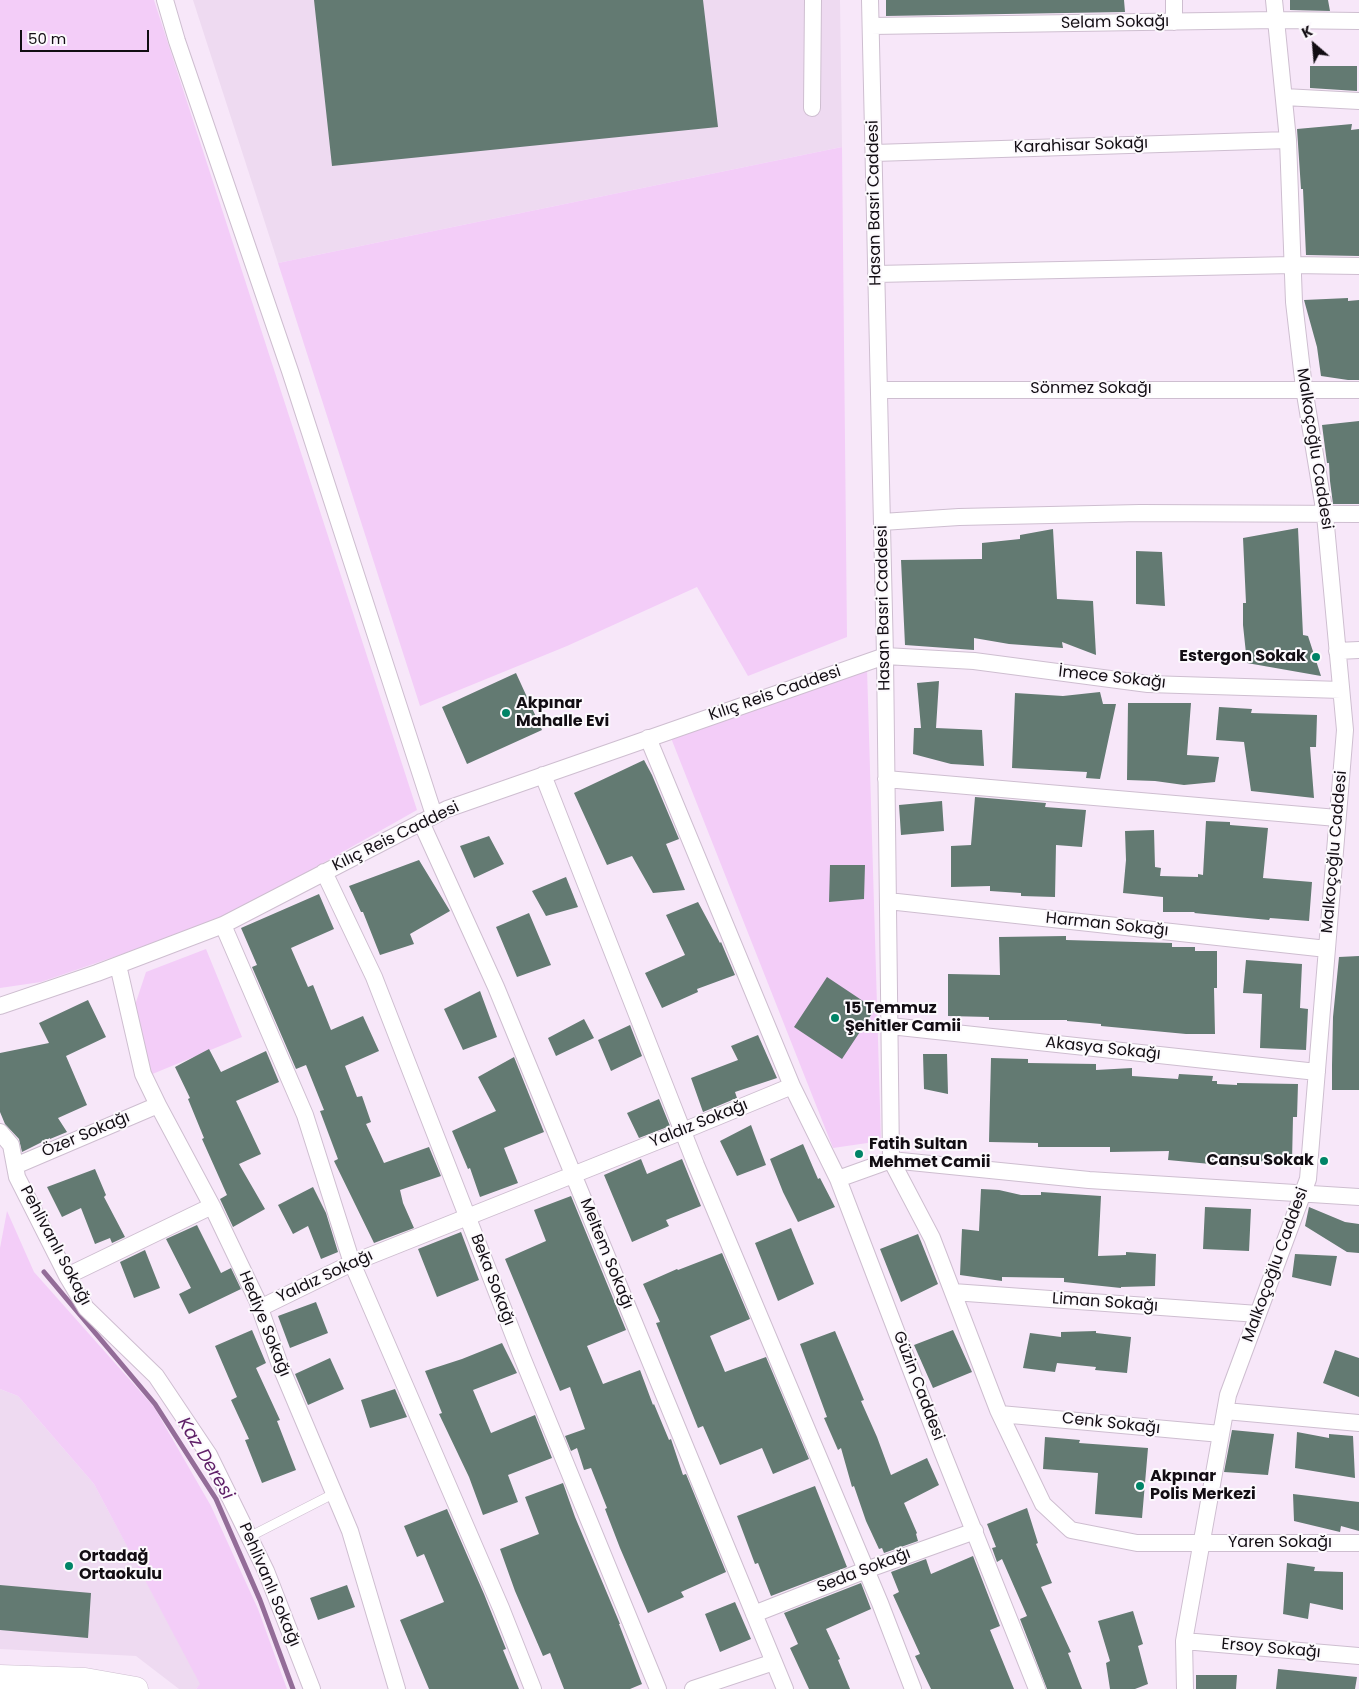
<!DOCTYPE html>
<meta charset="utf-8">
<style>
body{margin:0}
#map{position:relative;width:1359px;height:1689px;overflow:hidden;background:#f7e7f9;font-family:Poppins,sans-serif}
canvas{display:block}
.north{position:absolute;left:1289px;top:20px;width:50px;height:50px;-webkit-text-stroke:4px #fcf9fd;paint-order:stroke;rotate:333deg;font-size:14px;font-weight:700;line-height:20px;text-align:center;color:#120d13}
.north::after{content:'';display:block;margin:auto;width:18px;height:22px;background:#120d13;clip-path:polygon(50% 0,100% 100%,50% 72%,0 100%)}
.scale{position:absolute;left:20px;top:30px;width:129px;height:22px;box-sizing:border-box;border:2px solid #120d13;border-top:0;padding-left:6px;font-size:15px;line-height:18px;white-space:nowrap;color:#120d13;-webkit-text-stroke:4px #fcf9fd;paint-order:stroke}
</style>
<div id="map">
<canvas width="1359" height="1689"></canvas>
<div class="north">K</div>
<div class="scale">50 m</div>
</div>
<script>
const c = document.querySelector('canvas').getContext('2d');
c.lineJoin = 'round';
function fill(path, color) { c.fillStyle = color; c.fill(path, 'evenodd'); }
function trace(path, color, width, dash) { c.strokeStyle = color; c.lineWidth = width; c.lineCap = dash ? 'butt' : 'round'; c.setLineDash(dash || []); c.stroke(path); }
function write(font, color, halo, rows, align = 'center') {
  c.font = font + ' Poppins,sans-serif'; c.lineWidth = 4; c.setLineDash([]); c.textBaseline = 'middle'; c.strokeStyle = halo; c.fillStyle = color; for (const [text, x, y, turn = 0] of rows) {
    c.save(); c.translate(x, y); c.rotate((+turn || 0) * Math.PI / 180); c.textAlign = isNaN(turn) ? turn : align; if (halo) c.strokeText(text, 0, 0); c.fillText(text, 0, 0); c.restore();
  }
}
const built = new Path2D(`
 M193,0H840L842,147L278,263Z
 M0,1389L18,1396L94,1484L201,1684L196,1689H179L136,1656L0,1649Z`);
const green = new Path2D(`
 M0,0H154L417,810L224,919L41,982L0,988Z
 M842,147L847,637L748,676L697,587L567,646L420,706L278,263Z
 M867,668L881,1141L833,1148L671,738Z
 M206,949L242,1037L150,1075L135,1005L146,972Z
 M7,1211L34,1272L154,1407L211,1506L258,1609L287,1689H196L200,1684L94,1484L18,1396L0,1389V1248Z`);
const stream = new Path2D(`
 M44,1272L155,1404L216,1499L260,1600L293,1689`);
const building = new Path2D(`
 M314,0H703L718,127L332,166Z
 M886,0H1124L1125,12L886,16Z
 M1290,0H1328L1330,11L1290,10Z
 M1310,66H1357V91L1310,88Z
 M1352,124L1351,130L1359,129V256L1306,255L1303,189H1301L1297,129Z
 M1348,298V301L1359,300V380H1348L1321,376L1317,347L1304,300Z
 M1359,421V504H1333L1330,481L1329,463H1327L1322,425Z
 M1298,528L1303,635L1308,636L1321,676L1247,663L1243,625V603H1246L1243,538Z
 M1053,529L1057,599L1093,601L1096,655L1062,642L1063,648L1009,644L974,638V650L905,645L901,560L982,559V543L1020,539V535Z
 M1136,551L1162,552L1165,606L1136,604Z
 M516,673L542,730L467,764L442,707Z
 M939,681L936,728L982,730L984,766L951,764L913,754L914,728H921L917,683Z
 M1100,692L1103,704H1116L1100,779L1086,778L1087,772L1012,768L1015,693L1063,696Z
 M1128,703H1191L1187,755L1219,757L1215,782L1184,785L1155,781L1127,780Z
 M1219,707L1252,709L1251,713L1317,715L1316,747H1310L1314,798L1251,791L1244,742L1216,740Z
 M644,760L652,775L679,839L666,844L685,890L653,893L632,856L607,865L574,793Z
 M975,797L1046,803L1045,807L1086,810L1082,847L1056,845L1055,897L1021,896V893L990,891V886L951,887V846L971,845Z
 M942,801L944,831L901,835L899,805Z
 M1206,821L1230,822V825L1268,828L1263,878L1312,882L1309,921L1270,918L1269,920L1194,913L1195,912H1163V897L1123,893L1126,860L1125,831L1154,830L1155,867L1161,868L1160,876L1198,877V874L1203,875Z
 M489,836L504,864L474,878L460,846Z
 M419,860L450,911L410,934L414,944L380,955L363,912H361L349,886Z
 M830,865H865L864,899L829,902Z
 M566,877L578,907L546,916L532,891Z
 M319,894L334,929L291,948L308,987L313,985L331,1030L363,1016L379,1051L345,1066L357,1097L362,1096L371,1122L366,1124L384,1163L429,1147L441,1176L400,1190L403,1203L414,1228L374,1243L334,1161L338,1159L320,1111L324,1110L306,1065L296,1069L252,967L257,965L241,928Z
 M698,902L720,943L721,942L735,975L697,989L698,992L662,1008L645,973L685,955L666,915Z
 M529,913L551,965L517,977L496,927Z
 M1066,936V940L1172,943V947H1195V951H1217V988H1214L1215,1034H1186L1101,1026V1024L1067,1021V1020H989V1017L948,1016V974L1000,975L999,937Z
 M1359,956V1090H1332V1065L1333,1017L1339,957Z
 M1246,960L1302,964L1300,1008L1308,1009L1306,1050L1260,1048L1262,994L1243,993Z
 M827,977L875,1009L842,1059L794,1027Z
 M480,991L497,1037L463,1050L444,1009Z
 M88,1000L106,1037L66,1056L87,1105L58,1118L67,1132L50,1139V1138L22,1152L19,1139L5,1124L0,1112V1053L49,1043L39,1023Z
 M584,1019L594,1038L556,1056L548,1038Z
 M630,1025L642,1056L611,1071L598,1040Z
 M758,1035L777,1078L735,1092L737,1098L703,1112L691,1078L738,1060L731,1046Z
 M209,1049L221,1072L266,1051L279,1082L236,1101L261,1154L239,1164L265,1209L233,1227L220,1199L227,1195L202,1139L204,1138L188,1099L190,1098L175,1067Z
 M923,1054H947L948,1094L924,1089Z
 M514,1057L544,1132L504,1148L518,1183L480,1197L470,1168L468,1169L452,1131L496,1111L478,1077Z
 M991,1058L1028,1059V1063L1096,1064V1070L1132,1068V1076L1178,1079L1179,1074L1213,1076L1212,1081H1217V1084L1237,1085V1083L1298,1084L1297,1117H1293L1292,1162L1243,1161L1242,1167L1168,1160L1169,1151L1110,1152V1147H1038V1143L989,1142Z
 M659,1099L670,1126L639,1138L627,1113Z
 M751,1125L766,1165L737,1176L720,1141Z
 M803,1144L818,1179L820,1178L835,1207L798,1222L783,1192L770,1159Z
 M641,1159L647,1174L682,1159L701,1206L666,1220L669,1226L632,1242L604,1175Z
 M95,1169L106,1195L104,1197L125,1237L112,1243L110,1238L95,1244L81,1208L62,1217L47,1187Z
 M313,1187L326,1213L338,1252L321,1259L308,1226L293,1234L278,1205Z
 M981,1189L999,1190L1021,1195H1041V1192L1101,1196L1098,1256L1126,1255V1252L1156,1254L1155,1286L1121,1287V1288L1064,1282V1278L1002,1277V1281L960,1275L962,1229L979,1231Z
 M571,1196L626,1330L587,1346L603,1384L640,1370L653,1405L654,1404L669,1440L671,1439L683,1475L686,1474L726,1572L681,1592L684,1597L648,1613L620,1548L605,1509L607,1508L591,1468L584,1470L577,1448L571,1451L565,1436L585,1429L570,1387L560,1391L505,1259L546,1241L534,1210Z
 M1205,1207L1251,1209L1249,1251L1203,1249Z
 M1309,1207L1345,1222L1359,1224V1253L1347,1252L1305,1226Z
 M197,1225L221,1273L231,1268L241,1289L189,1314L179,1294L191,1288L166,1239Z
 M791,1228L814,1284L778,1301L755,1243Z
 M461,1232L479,1280L437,1297L418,1249Z
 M918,1234L938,1284L901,1302L880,1249Z
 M145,1250L160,1288L134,1298L120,1262Z
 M722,1253L750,1319L710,1336L725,1372L766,1357L809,1459L773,1474L762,1448L720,1465L703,1426L698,1428L656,1323L660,1322L643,1284L677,1269L678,1270Z
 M1295,1254L1337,1256L1331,1286L1292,1277Z
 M316,1302L328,1333L290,1348L278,1316Z
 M252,1330L266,1363L256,1368L280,1420L277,1421L296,1470L262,1483L245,1440L249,1439L231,1400L237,1397L215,1346Z
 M953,1330L972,1372L933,1388L914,1345Z
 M835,1331L864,1400L861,1401L877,1437L891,1475L927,1458L939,1485L904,1503L917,1533L916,1534L918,1541L884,1553L882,1548L879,1549L866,1521L854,1486L852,1487L841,1448L838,1450L824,1418L827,1417L800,1344Z
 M1096,1331V1333L1131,1337L1127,1373L1095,1370L1096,1367L1057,1363L1055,1372L1023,1368L1030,1333L1061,1337V1332Z
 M502,1343L517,1373L473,1390L491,1433L535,1415L552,1458L508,1475L518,1502L483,1515L469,1477L439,1414L442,1413L425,1371L462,1359Z
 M1335,1350L1359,1358V1397L1323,1383Z
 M330,1358L344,1389L308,1405L295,1374Z
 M395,1389L407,1417L370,1428L361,1400Z
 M1232,1430L1274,1434L1268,1475L1224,1472Z
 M1297,1432L1329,1438V1434L1353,1436L1355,1478L1295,1468Z
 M1045,1437L1080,1440L1079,1443L1148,1448L1142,1518L1095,1514L1098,1473L1043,1469Z
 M563,1483L575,1517L620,1624H619L642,1684L630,1689H564L550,1653L543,1656L515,1591L500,1549L539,1534L525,1497Z
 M815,1486L847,1567L771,1596L758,1563L755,1564L737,1516Z
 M1293,1494L1359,1502V1531L1341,1526L1340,1532L1294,1521Z
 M1027,1508L1038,1543L1036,1544L1052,1583L1041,1587L1071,1652L1068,1653L1082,1689H1047L1020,1619L1027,1616L1002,1559L997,1562L992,1548L996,1547L987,1524Z
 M447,1509L484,1594L506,1649L503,1650L519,1689H429L400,1620L444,1602L424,1554L417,1557L404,1526Z
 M973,1556L1000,1626L990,1630L1014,1689H931L915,1656L920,1654L893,1595L899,1592L891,1572L926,1559L931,1574Z
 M1287,1563L1315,1567L1314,1571L1343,1572V1610L1310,1603L1308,1619L1283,1614Z
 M861,1583L871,1609L826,1629L840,1659L838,1660L850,1689H809L790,1648L798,1644L784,1613Z
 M0,1585L91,1593L88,1638L0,1630Z
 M347,1585L355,1607L318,1620L310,1598Z
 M735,1602L751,1639L720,1652L705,1614Z
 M1133,1611L1143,1644L1138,1646L1148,1684L1135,1689H1110L1106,1663L1110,1661L1098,1621Z
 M1278,1669L1357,1677L1355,1689H1276Z
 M1196,1675H1237L1236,1689H1196Z`);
const lane = new Path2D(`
 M249,1537L335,1493`);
const street = new Path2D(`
 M165,0L177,41L290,371L434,815
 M1174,0V22
 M871,26L1277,20L1359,21
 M1284,97L1359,101
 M812,108L813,0
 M874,153L1288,140
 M876,274L1292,265L1359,266
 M879,390H1359
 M882,522L959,517L1140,513L1359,514
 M1337,651L1359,650
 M543,775L696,1165L880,1603L913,1689
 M886,779L1337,818
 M421,822L496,987L785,1689
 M324,872L374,977L522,1357L658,1689
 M888,901L1327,949
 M223,925L305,1115L352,1263L501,1608L533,1689
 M118,965L143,1074L158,1105L212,1206L257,1300L280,1365L350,1531L397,1689
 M0,1006L97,973L223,925L447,809L885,656L974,661L1148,684L1341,690
 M890,1026L1317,1072
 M792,1086L838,1179L942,1451L1037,1689
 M0,1132L11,1145L17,1177L67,1276L86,1308L156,1376L209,1455L266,1571L312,1689
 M15,1166L158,1105
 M838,1179L891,1160L885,656L870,0
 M1359,1197L1089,1180L891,1160L932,1238L998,1410L1043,1504L1071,1530L1137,1543H1359
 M67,1276L212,1206
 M953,1292L1258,1314
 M260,1308L352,1263L683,1131L792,1086L648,738
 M1225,1411L1359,1423
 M1000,1414L1221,1434
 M754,1614L866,1570L975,1531
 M1184,1641L1359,1656
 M693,1689L774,1662
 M1185,1689L1184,1641L1228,1395L1308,1179L1345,730L1325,515L1304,388L1294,302L1288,140L1274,0`);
const secondary = new Path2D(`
 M0,1677L85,1680L136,1689`);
const markers = [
 [1316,657,5,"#008467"],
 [506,713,5,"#008467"],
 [835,1018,5,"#008467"],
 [859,1154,5,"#008467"],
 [1324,1161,5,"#008467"],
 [1140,1486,5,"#008467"],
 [69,1566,5,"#008467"]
];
const streetNames = [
 ["Selam Sokağı",1115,23,-1],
 ["Karahisar Sokağı",1081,146,-2],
 ["Hasan Basri Caddesi",875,203,-91],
 ["Sönmez Sokağı",1091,389],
 ["Malkoçoğlu Caddesi",1314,449,81],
 ["Hasan Basri Caddesi",884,608,-91],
 ["İmece Sokağı",1112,678,6],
 ["Kılıç Reis Caddesi",775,694,-19],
 ["Kılıç Reis Caddesi",396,837,-26],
 ["Malkoçoğlu Caddesi",1335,852,-85],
 ["Harman Sokağı",1107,925,6],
 ["Akasya Sokağı",1103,1049,6],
 ["Yaldız Sokağı",699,1124,-22],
 ["Özer Sokağı",86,1135,-23],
 ["Pehlivanlı Sokağı",55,1246,62],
 ["Meltem Sokağı",606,1254,68],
 ["Malkoçoğlu Caddesi",1276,1265,-70],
 ["Yaldız Sokağı",325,1277,-25],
 ["Beka Sokağı",492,1280,69],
 ["Liman Sokağı",1105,1303,4],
 ["Hediye Sokağı",264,1324,68],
 ["Güzin Caddesi",918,1386,69],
 ["Cenk Sokağı",1111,1424,6],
 ["Yaren Sokağı",1280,1543],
 ["Seda Sokağı",864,1571,-21],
 ["Pehlivanlı Sokağı",269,1585,67],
 ["Ersoy Sokağı",1271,1649,5]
];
const poiNames = [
 ["Estergon Sokak",1306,657,"right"],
 ["Akpınar",516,704],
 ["Mahalle Evi",516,722],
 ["15 Temmuz",845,1009],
 ["Şehitler Camii",845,1027],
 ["Fatih Sultan",869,1145],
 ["Mehmet Camii",869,1163],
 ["Cansu Sokak",1314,1161,"right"],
 ["Akpınar",1150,1477],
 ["Polis Merkezi",1150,1495],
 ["Ortadağ",79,1557],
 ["Ortaokulu",79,1575]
];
const waterNames = [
 ["Kaz Deresi",205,1459,59]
];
fill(built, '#eedaf1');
fill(green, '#f3cdf8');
trace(stream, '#936c98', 5);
fill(building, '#637a72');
trace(lane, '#cebed0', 10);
trace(street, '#cebed0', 18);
trace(secondary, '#cebed0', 25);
trace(lane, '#fff', 9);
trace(street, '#fff', 16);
trace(secondary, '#fff', 24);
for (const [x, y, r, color] of markers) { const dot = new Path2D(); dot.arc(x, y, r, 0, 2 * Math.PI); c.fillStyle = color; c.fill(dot); trace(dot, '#fcf9fd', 2); }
write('16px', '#120d13', '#fcf9fd', streetNames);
write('bold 16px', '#120d13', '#fcf9fd', poiNames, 'left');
write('italic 18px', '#5f2068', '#fcf9fd', waterNames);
</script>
